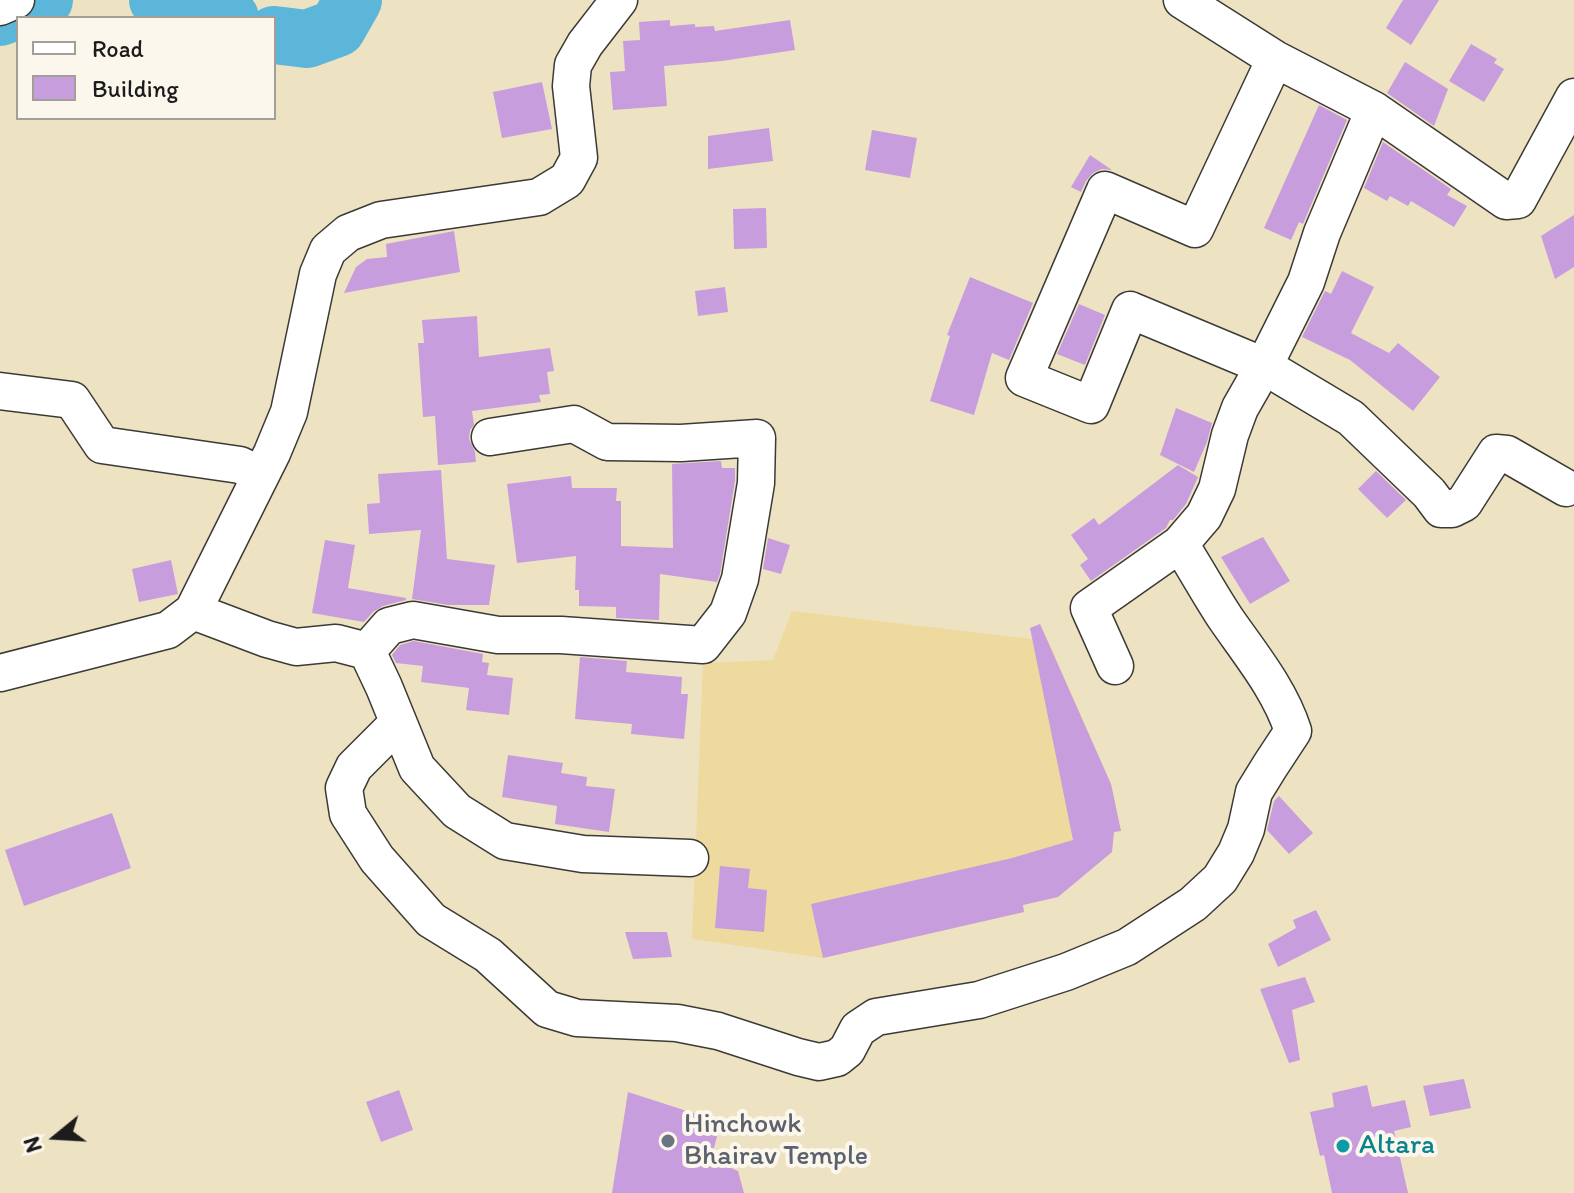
<!DOCTYPE html>
<style>
body{margin:0}
#map{position:relative;width:1574px;height:1193px;overflow:hidden;background:#ede3c3;font-family:Itim,sans-serif}
canvas{display:block}
.legend{position:absolute;left:16px;top:16px;width:260px;height:104px;box-sizing:border-box;background:#fbf7ec;border:2px solid #a29f99;margin:0;padding:10px 14px;list-style:none;font-size:24px;color:#1c1c1c}
.legend li{display:flex;align-items:center;gap:16px;height:40px}
.legend b{width:40px;border:2px solid #a29f99}
.north{position:absolute;left:16px;top:1097px;width:80px;height:80px;-webkit-text-stroke:6px #fbf7ec;paint-order:stroke;rotate:252deg;font-size:22px;font-weight:700;line-height:32px;text-align:center;color:#1c1c1c}
.north::after{content:'';display:block;margin:auto;width:28px;height:36px;background:#1c1c1c;clip-path:polygon(50% 0,100% 100%,50% 72%,0 100%)}
</style>
<div id="map">
<canvas width="1574" height="1193"></canvas>
<ul class="legend">
<li><b style="height:10px;background:#fff"></b>Road</li>
<li><b style="height:22px;background:#c89ddd"></b>Building</li>
</ul>
<div class="north">N</div>
</div>
<script>
const c = document.querySelector('canvas').getContext('2d');
c.lineJoin = 'round';
function fill(path, color) { c.fillStyle = color; c.fill(path, 'evenodd'); }
function trace(path, color, width, dash) { c.strokeStyle = color; c.lineWidth = width; c.lineCap = dash ? 'butt' : 'round'; c.setLineDash(dash || []); c.stroke(path); }
function write(font, color, halo, rows, align = 'center') {
  c.font = font + ' Itim,sans-serif'; c.lineWidth = 8; c.setLineDash([]); c.textBaseline = 'middle'; c.strokeStyle = halo; c.fillStyle = color; for (const [text, x, y, turn = 0] of rows) {
    c.save(); c.translate(x, y); c.rotate((+turn || 0) * Math.PI / 180); c.textAlign = isNaN(turn) ? turn : align; if (halo) c.strokeText(text, 0, 0); c.fillText(text, 0, 0); c.restore();
  }
}
const sand = new Path2D(`
 M792,611L1032,639L1046,636L1111,784L1121,831L1114,832L1112,852L1058,897L1023,905L1024,912L823,958L692,939L703,663L773,660Z`);
const river = new Path2D(`
 M158,0L203,6L230,18
 M0,17L44,0
 M274,35L307,39L337,28L353,0`);
const building = new Path2D(`
 M1403,0H1439L1411,45L1386,28Z
 M670,20V26L695,24V27L714,26L715,31L790,20L795,50L722,61L664,66L667,106L613,110L610,72L625,71L623,41L640,40L639,22Z
 M1471,44L1497,59L1494,63L1504,69L1484,102L1449,81Z
 M1405,62L1448,89L1434,126L1387,93Z
 M542,82L552,129L502,138L493,92Z
 M1319,105L1347,120L1303,224L1299,222L1291,240L1264,228Z
 M769,128L773,161L708,169V136Z
 M872,130L917,138L910,178L865,170Z
 M1383,142L1451,189L1447,195L1467,206L1454,227L1411,201L1408,206L1390,196L1387,201L1364,188Z
 M1090,155L1112,170L1102,169L1093,173L1086,181L1081,192L1071,187Z
 M766,208L767,248L734,249L733,209Z
 M1574,215V267L1555,279L1541,236Z
 M454,231L460,272L344,293L356,267L367,259L387,257L386,244Z
 M1342,271L1374,287L1351,333L1389,353L1398,343L1440,377L1413,411L1350,360L1302,337L1325,291L1331,294Z
 M970,277L1033,303L1009,360L992,353L974,415L930,401L950,336L947,335Z
 M725,287L728,312L698,316L695,291Z
 M1079,304L1105,315L1085,365L1057,354Z
 M477,316L479,357L550,348L554,371L547,372L550,394L539,395L541,402L472,411L474,425L470,430L469,439L475,452L476,462L438,465L435,416L423,417L418,343H424L422,320Z
 M1176,408L1212,423L1207,442L1194,472L1160,455Z
 M721,461L722,468H735V481L720,574L717,582L660,574L659,620L616,618V607L579,606V590H575L576,556L517,563L507,484L571,476L572,488H617L616,501H621V546L673,548L672,464Z
 M1178,465L1198,477L1186,504L1173,520H1170L1166,528L1091,581L1080,565L1088,559L1071,535L1094,518L1099,525Z
 M441,470L447,559L495,565L489,605H448L412,599L421,530L369,534L367,504L380,503L378,474Z
 M1376,471L1406,500L1387,518L1358,489Z
 M1263,537L1290,581L1250,604L1221,557Z
 M768,538L790,545L781,574L763,569Z
 M325,540L355,545L348,588L406,598V600L383,606L373,612L364,622L312,613Z
 M171,560L178,594L139,602L132,569Z
 M1040,624L1111,784L1121,831L1114,832L1112,852L1058,897L1023,905L1024,912L823,958L811,904L1012,858L1073,840L1030,628Z
 M414,641L483,654L482,662L489,663L487,675L513,678L509,715L466,710L469,688L421,682L423,666L396,663L392,655L400,645Z
 M580,657L627,661L626,672L682,677L681,694H688L684,739L631,734L632,724L575,719Z
 M508,755L563,763L561,773L587,777L586,786L615,789L609,832L555,824L557,806L502,797Z
 M1279,796L1313,833L1289,854L1267,830L1274,801Z
 M112,813L131,868L24,906L5,850Z
 M720,866L750,869L748,888L767,890L764,932L715,928Z
 M1316,910L1331,940L1278,967L1268,944L1296,928L1293,920Z
 M625,932H667L672,957L633,959Z
 M1305,977L1315,1002L1292,1010L1300,1060L1289,1063L1260,989Z
 M1464,1079L1471,1108L1430,1116L1423,1086Z
 M1367,1085L1372,1107L1405,1100L1411,1127L1394,1131L1408,1193H1332L1324,1155L1320,1156L1310,1112L1334,1107L1332,1093Z
 M399,1090L413,1130L381,1142L366,1102Z
 M628,1092L721,1122L711,1159L738,1171L744,1193H612Z`);
const street = new Path2D(`
 M0,7L16,0
 M1275,59L1195,229L1105,190L1024,378L1091,405L1130,310L1264,366L1351,418L1429,493L1441,509H1452L1464,503L1496,453L1507,454L1566,488
 M1374,110L1506,201L1518,200L1574,97
 M0,391L72,400L102,445L240,465L260,475
 M193,611L267,639L296,647L336,643L367,651L384,687L417,768L457,811L505,841L583,854L690,858
 M367,651L389,626L413,620L498,635H561L703,645L728,613L740,579L756,483L757,438L681,443L607,442L574,424L490,437
 M1115,666L1089,608L1180,544L1204,516L1217,489L1230,435L1240,408L1264,366L1306,282L1322,233L1374,110L1275,59L1182,0
 M0,673L168,630L193,611L272,453L289,412L318,274L328,250L348,233L381,220L539,197L567,180L579,158L571,86L573,65L585,44L619,0
 M398,723L354,767L344,788L348,814L377,859L431,920L488,955L547,1009L577,1018L677,1023L718,1031L798,1057L819,1062L837,1058L847,1050L858,1029L876,1017L979,1000L1066,972L1127,947L1193,904L1220,879L1236,853L1246,829L1254,792L1270,766L1293,731C1280,690 1251,655 1226,619C1210,595 1196,569 1180,544`);
const markers = [
 [668,1141,8,"#6b7280"],
 [1343,1146,8,"#0f9aa8"]
];
const worshipNames = [
 ["Hinchowk",684,1125],
 ["Bhairav Temple",684,1157]
];
const cultureNames = [
 ["Altara",1359,1146]
];
fill(sand, '#eeda9e');
trace(river, '#5bb6d9', 58);
fill(building, '#c89ddd');
trace(street, '#3b3a35', 39);
trace(street, '#fff', 36);
for (const [x, y, r, color] of markers) { const dot = new Path2D(); dot.arc(x, y, r, 0, 2 * Math.PI); c.fillStyle = color; c.fill(dot); trace(dot, '#fbf7ec', 3); }
write('28px', '#5b616d', '#fbf7ec', worshipNames, 'left');
write('28px', '#0d838f', '#fbf7ec', cultureNames, 'left');
</script>
